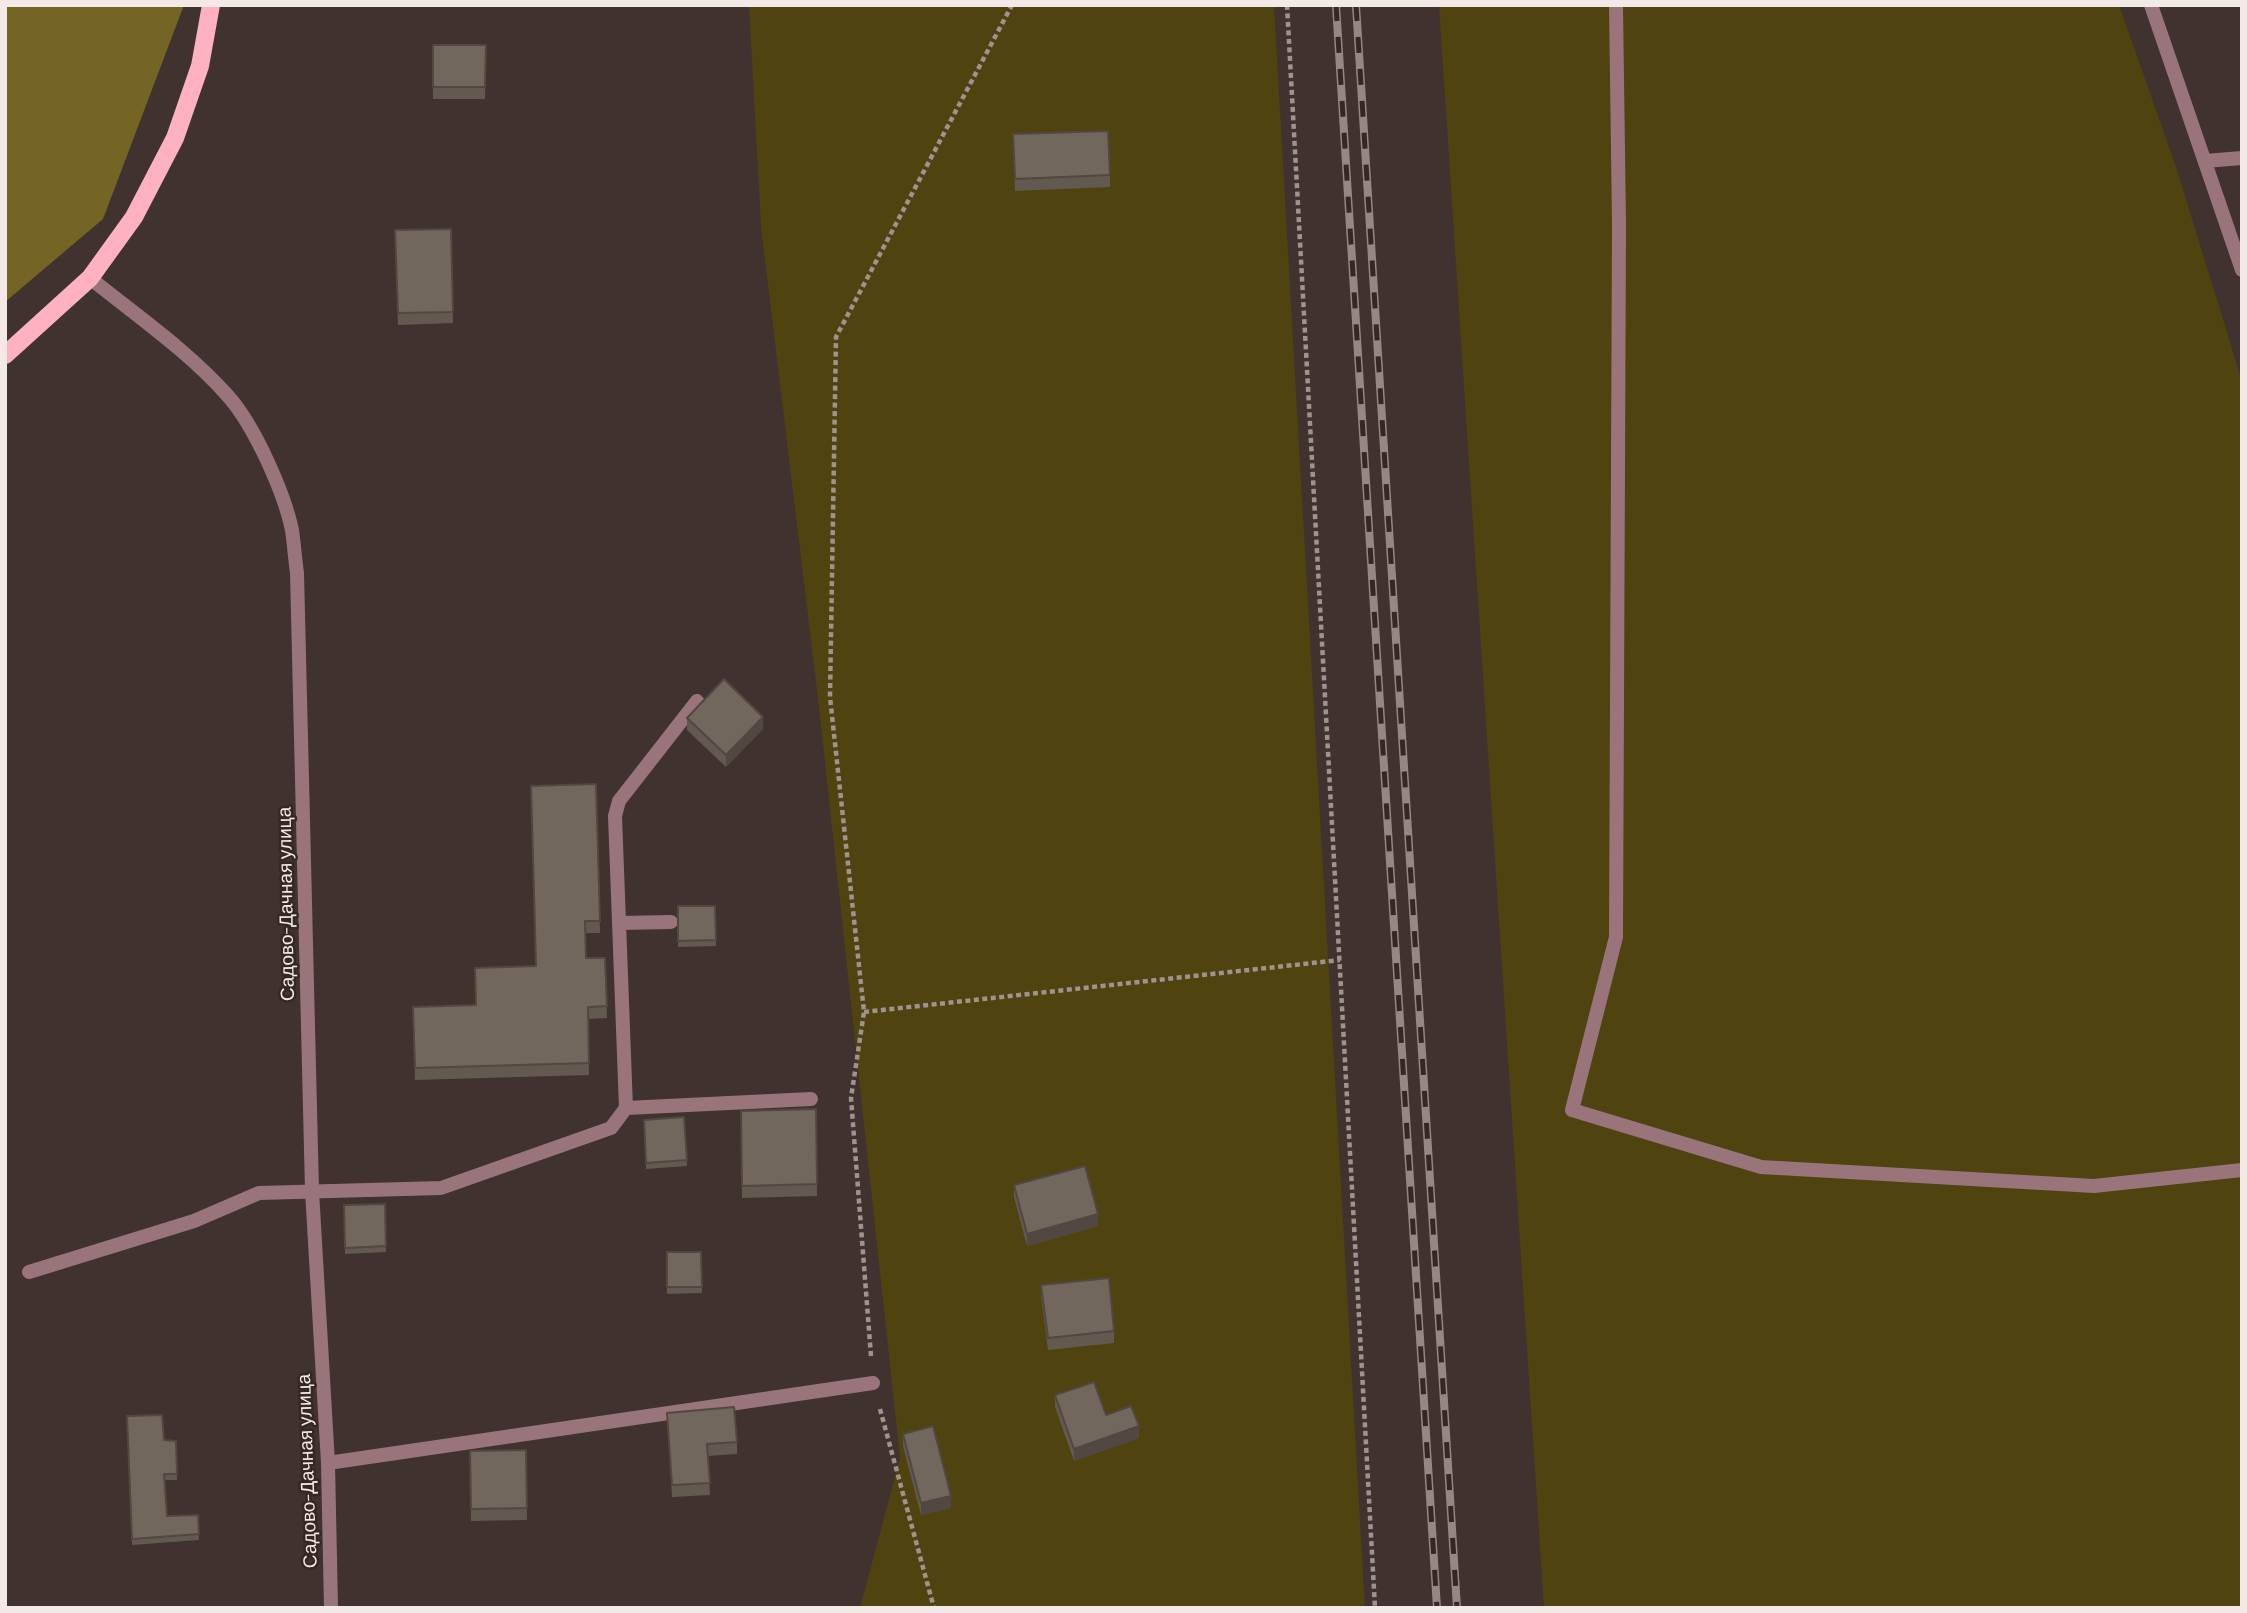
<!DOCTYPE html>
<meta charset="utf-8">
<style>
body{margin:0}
#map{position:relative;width:2247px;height:1613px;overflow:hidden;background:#40322e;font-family:Barlow,sans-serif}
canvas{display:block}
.frame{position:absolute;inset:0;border:7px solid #f3eae7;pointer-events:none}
</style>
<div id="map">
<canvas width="2247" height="1613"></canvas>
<div class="frame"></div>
</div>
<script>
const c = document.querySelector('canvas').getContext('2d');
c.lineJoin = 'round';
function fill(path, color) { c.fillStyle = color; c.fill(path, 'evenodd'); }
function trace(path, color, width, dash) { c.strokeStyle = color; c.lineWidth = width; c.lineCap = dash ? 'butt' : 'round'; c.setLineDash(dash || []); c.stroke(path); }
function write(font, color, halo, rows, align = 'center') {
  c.font = font + ' Barlow,sans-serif'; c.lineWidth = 5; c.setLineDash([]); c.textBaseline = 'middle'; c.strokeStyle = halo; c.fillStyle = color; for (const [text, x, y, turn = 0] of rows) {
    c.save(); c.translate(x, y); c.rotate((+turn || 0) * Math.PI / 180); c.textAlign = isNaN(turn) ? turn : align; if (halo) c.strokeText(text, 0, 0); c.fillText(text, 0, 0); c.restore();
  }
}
const green = new Path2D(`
 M749,5H1274L1365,1608H860L900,1458L819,707L761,227Z
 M1439,5H2119L2176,167L2242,381V1608H1544Z`);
const forest = new Path2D(`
 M5,5H184L103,219L5,302Z`);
const path = new Path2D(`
 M1287,5L1375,1608
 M864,1012L1340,960
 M871,1356L851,1098L864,1012L830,697L836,337L1012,5
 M880,1409L934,1608`);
const lane = new Path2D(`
 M1616,5L1619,224L1616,937L1572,1110L1761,1167L2094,1186L2242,1170
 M619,923L671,922
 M626,1108L811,1099
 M29,1272L194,1221L259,1193L441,1188L611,1128L626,1108L615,816L619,801L697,701`);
const street = new Path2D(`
 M2151,5L2242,270
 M2205,161L2242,158
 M90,278C137,316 188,351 228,396C254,425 284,492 292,530C294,544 295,559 297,573L312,1191L328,1463L331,1608
 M328,1463L873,1383`);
const primary = new Path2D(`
 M5,355L90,278L134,217L175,138L200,66L211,5`);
const rail = new Path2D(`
 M1336,5L1437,1608
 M1356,5L1457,1608`);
const wall = new Path2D(`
 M433,45H486L485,99H433Z
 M1013,146L1110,175V187L1015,191Z
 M451,229L453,323L398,325L395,230Z
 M687,718L763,729L726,767L687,730Z
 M596,784L600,933H585L586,958H605L607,1018L588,1019L589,1075L415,1080L413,1007L475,1005L536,967Z
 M678,906H715L716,946L678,947Z
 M816,1109L817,1196L742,1198L741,1111Z
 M684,1117L687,1166L646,1169L644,1120Z
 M1014,1185L1098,1226L1027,1246L1014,1197Z
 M385,1204L386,1252L345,1254L344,1205Z
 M667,1252H701L702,1293L667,1294Z
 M1041,1285L1114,1331V1343L1048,1350L1041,1297Z
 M1055,1395L1106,1415L1139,1438L1074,1461L1055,1407Z
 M667,1413L737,1442V1454L708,1456L710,1495L672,1497Z
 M127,1416L164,1440L176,1441L177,1480H165L167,1516L198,1515L199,1540L132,1545Z
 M903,1434L951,1508L921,1515L903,1446Z
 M526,1450L527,1520L471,1521L470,1451Z`);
const shadedWall = new Path2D(`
 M763,717V729L726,767V755Z
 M1098,1214V1226L1027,1246V1234Z
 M1139,1426V1438L1074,1461V1449Z
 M951,1496V1508L921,1515V1503Z`);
const building = new Path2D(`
 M433,45H486L485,87H433Z
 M1108,131L1110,175L1015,179L1013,134Z
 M451,229L453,312L398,313L395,230Z
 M724,679L763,717L726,755L687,718Z
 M596,784L600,921H585L586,958H605L607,1006L588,1007L589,1063L415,1068L413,1007L476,1005L475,968L536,966L531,786Z
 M678,906H715L716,940L678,941Z
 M816,1109L817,1184L742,1186L741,1111Z
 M684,1117L687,1160L646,1163L644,1120Z
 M1085,1166L1098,1214L1027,1234L1014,1185Z
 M385,1204L386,1246L345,1248L344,1205Z
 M667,1252H701L702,1287H667Z
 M1109,1278L1114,1331L1048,1338L1041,1285Z
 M1094,1382L1106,1415L1131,1406L1139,1426L1074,1449L1055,1395Z
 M734,1407L737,1442L707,1444L710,1483L672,1485L667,1413Z
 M162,1415L164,1440L176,1441L177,1474H164L167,1516L198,1515L199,1534L132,1539L127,1416Z
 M933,1426L951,1496L921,1503L903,1434Z
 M526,1450L527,1508L471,1509L470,1451Z`);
const streetNames = [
 ["Садово-Дачная улица",286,904,-91],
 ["Садово-Дачная улица",307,1471,-92]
];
fill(green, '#4f4310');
fill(forest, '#756524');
trace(path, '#9f9390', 4.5, [5, 3.5]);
trace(lane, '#9a747b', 14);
trace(street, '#9a747b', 14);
trace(primary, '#feb1c0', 18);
trace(rail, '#948885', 8);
trace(rail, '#352824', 5, [16]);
fill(wall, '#625950');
fill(shadedWall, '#504841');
fill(building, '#72675d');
trace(building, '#504841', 2);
write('19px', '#f3eae7', '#352824', streetNames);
</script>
